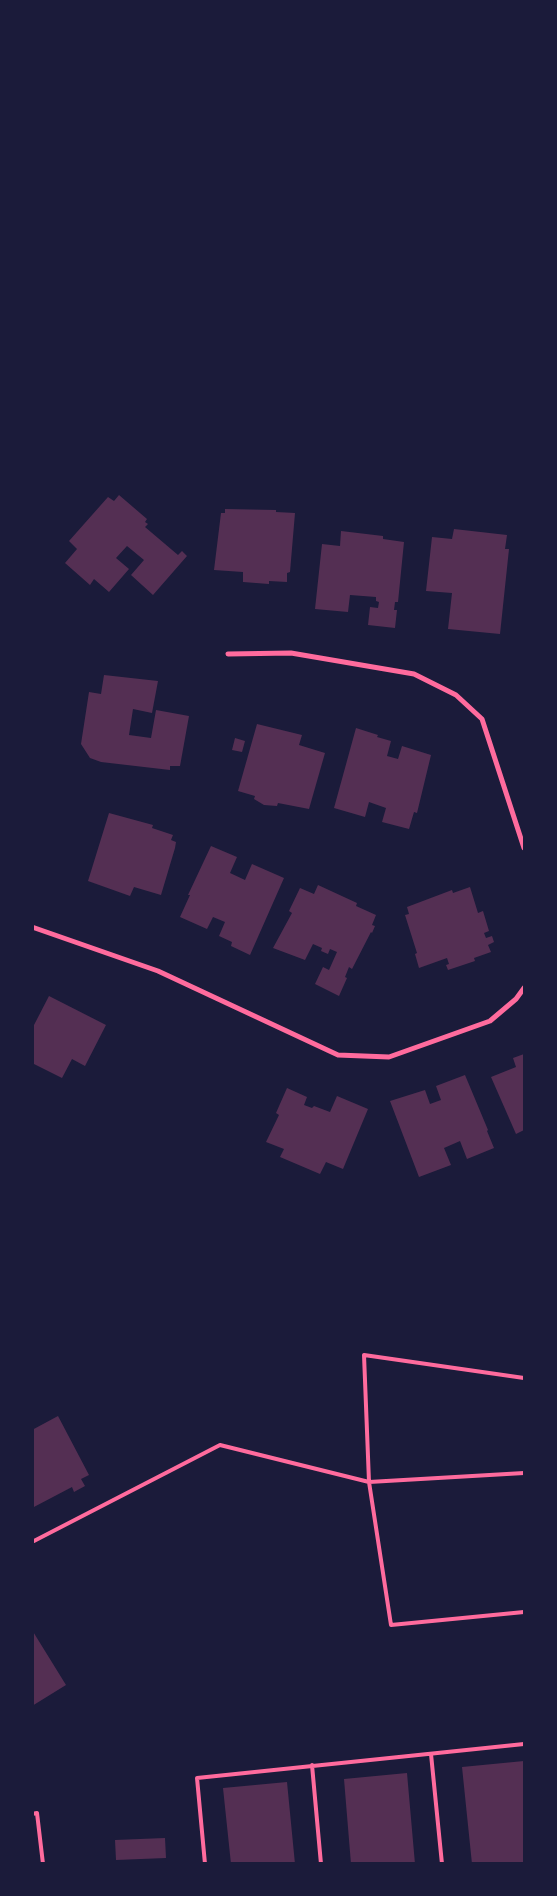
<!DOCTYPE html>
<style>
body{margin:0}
#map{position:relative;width:557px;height:1896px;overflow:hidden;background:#1b1b3a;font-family:"Roboto Condensed",sans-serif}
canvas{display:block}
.frame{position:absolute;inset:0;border:34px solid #1b1b3a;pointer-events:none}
</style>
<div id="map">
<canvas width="557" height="1896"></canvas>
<div class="frame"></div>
</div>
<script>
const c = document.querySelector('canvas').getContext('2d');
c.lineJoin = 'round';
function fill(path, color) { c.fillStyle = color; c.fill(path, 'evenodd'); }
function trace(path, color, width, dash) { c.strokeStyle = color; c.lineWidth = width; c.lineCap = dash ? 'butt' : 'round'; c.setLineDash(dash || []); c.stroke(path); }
const building = new Path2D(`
 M119,495L147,519L145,522L148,524L145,527L178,555L182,551L187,556L153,595L131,575L144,560L127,546L116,558L129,569L109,592L94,579L90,585L65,563L77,549L69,541L108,497L114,501Z
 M225,509L276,510V512L295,513L290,572L287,573V582L269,581V584L243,582V572L214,570L221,513H225Z
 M454,529L507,535L505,549H509L500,634L448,629L452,593L426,591L432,537L452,539Z
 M341,531L383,536V539L404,542L398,602H395L394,610H397L395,628L368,625L370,607L378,608L379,602L376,601V597L350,595L348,612L315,609L322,544L340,546Z
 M104,675L158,681L152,713L133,709L129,735L151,738L156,710L189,716L180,766H170V770L101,762L90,758L81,744L89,692L101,694Z
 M257,724L302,735L299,745L325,753L309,809L278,803L277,806L264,805L254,799L255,796L238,791Z
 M356,728L378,735L377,737L391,741L387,756L398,759L402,746L431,755L417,813L414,812L409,829L382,822L386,808L369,802L365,817L334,808Z
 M235,738L245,741L242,752L232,750Z
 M109,813L153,825L152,828L173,835L171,840L176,842L175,848L161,895L134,887L130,896L88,881Z
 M211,846L237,857L230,873L245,880L252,864L284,878L250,955L231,946L232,942L219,936L225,922L213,917L207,929L180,917L190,895H188Z
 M318,885L357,903L356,906L376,915L372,925L375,926L372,933L371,932L352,969L349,967L345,977L347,978L339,996L315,984L323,967L329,970L337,952L330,949L328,954L321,951L322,948L313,944L305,960L273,948L292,913L289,911L300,888L314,894Z
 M470,887L478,913L483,911L489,931L484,933L486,938L492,936L494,942L488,945L491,952L474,958L475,961L448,970L446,965L449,964L447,958L419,968L415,954L417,953L405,915L409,914L407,907L452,890L453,893Z
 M49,996L106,1025L85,1066L72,1059L62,1078L32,1063V1024L34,1025Z
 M524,1054V1130L516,1134L491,1077L516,1067L513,1058Z
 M465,1075L488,1130L487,1131L494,1148L467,1159L460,1141L444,1148L451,1165L419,1177L390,1101L425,1090L430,1104L441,1100L436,1086Z
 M287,1088L307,1097L304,1105L312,1108L314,1106L330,1112L337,1096L368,1109L343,1169L326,1162L320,1174L280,1157L284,1149L266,1142L279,1115L276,1113Z
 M58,1416L89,1475L81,1479L85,1486L74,1492L72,1487L32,1508V1430Z
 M32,1630L66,1685L32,1706Z
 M524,1761V1864H472L462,1767Z
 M407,1773L415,1864H351L344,1779Z
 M287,1782L295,1864H231L223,1788Z
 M165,1838L166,1858L116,1860L115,1840Z`);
const service = new Path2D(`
 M524,1378L364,1355L369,1482L391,1625L524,1612
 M32,1542L220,1445L369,1482L524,1473
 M431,1754L442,1864
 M312,1765L321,1864
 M32,1814L37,1813L43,1864
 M205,1864L197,1778L524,1744`);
const minor = new Path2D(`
 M228,654L291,653L414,674L456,695L482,719L524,848
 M32,927L158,971L338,1055L389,1057L490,1021L516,999L524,988`);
fill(building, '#542f53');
trace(service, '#ff6b9d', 4);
trace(minor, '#ff6b9d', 5);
</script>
